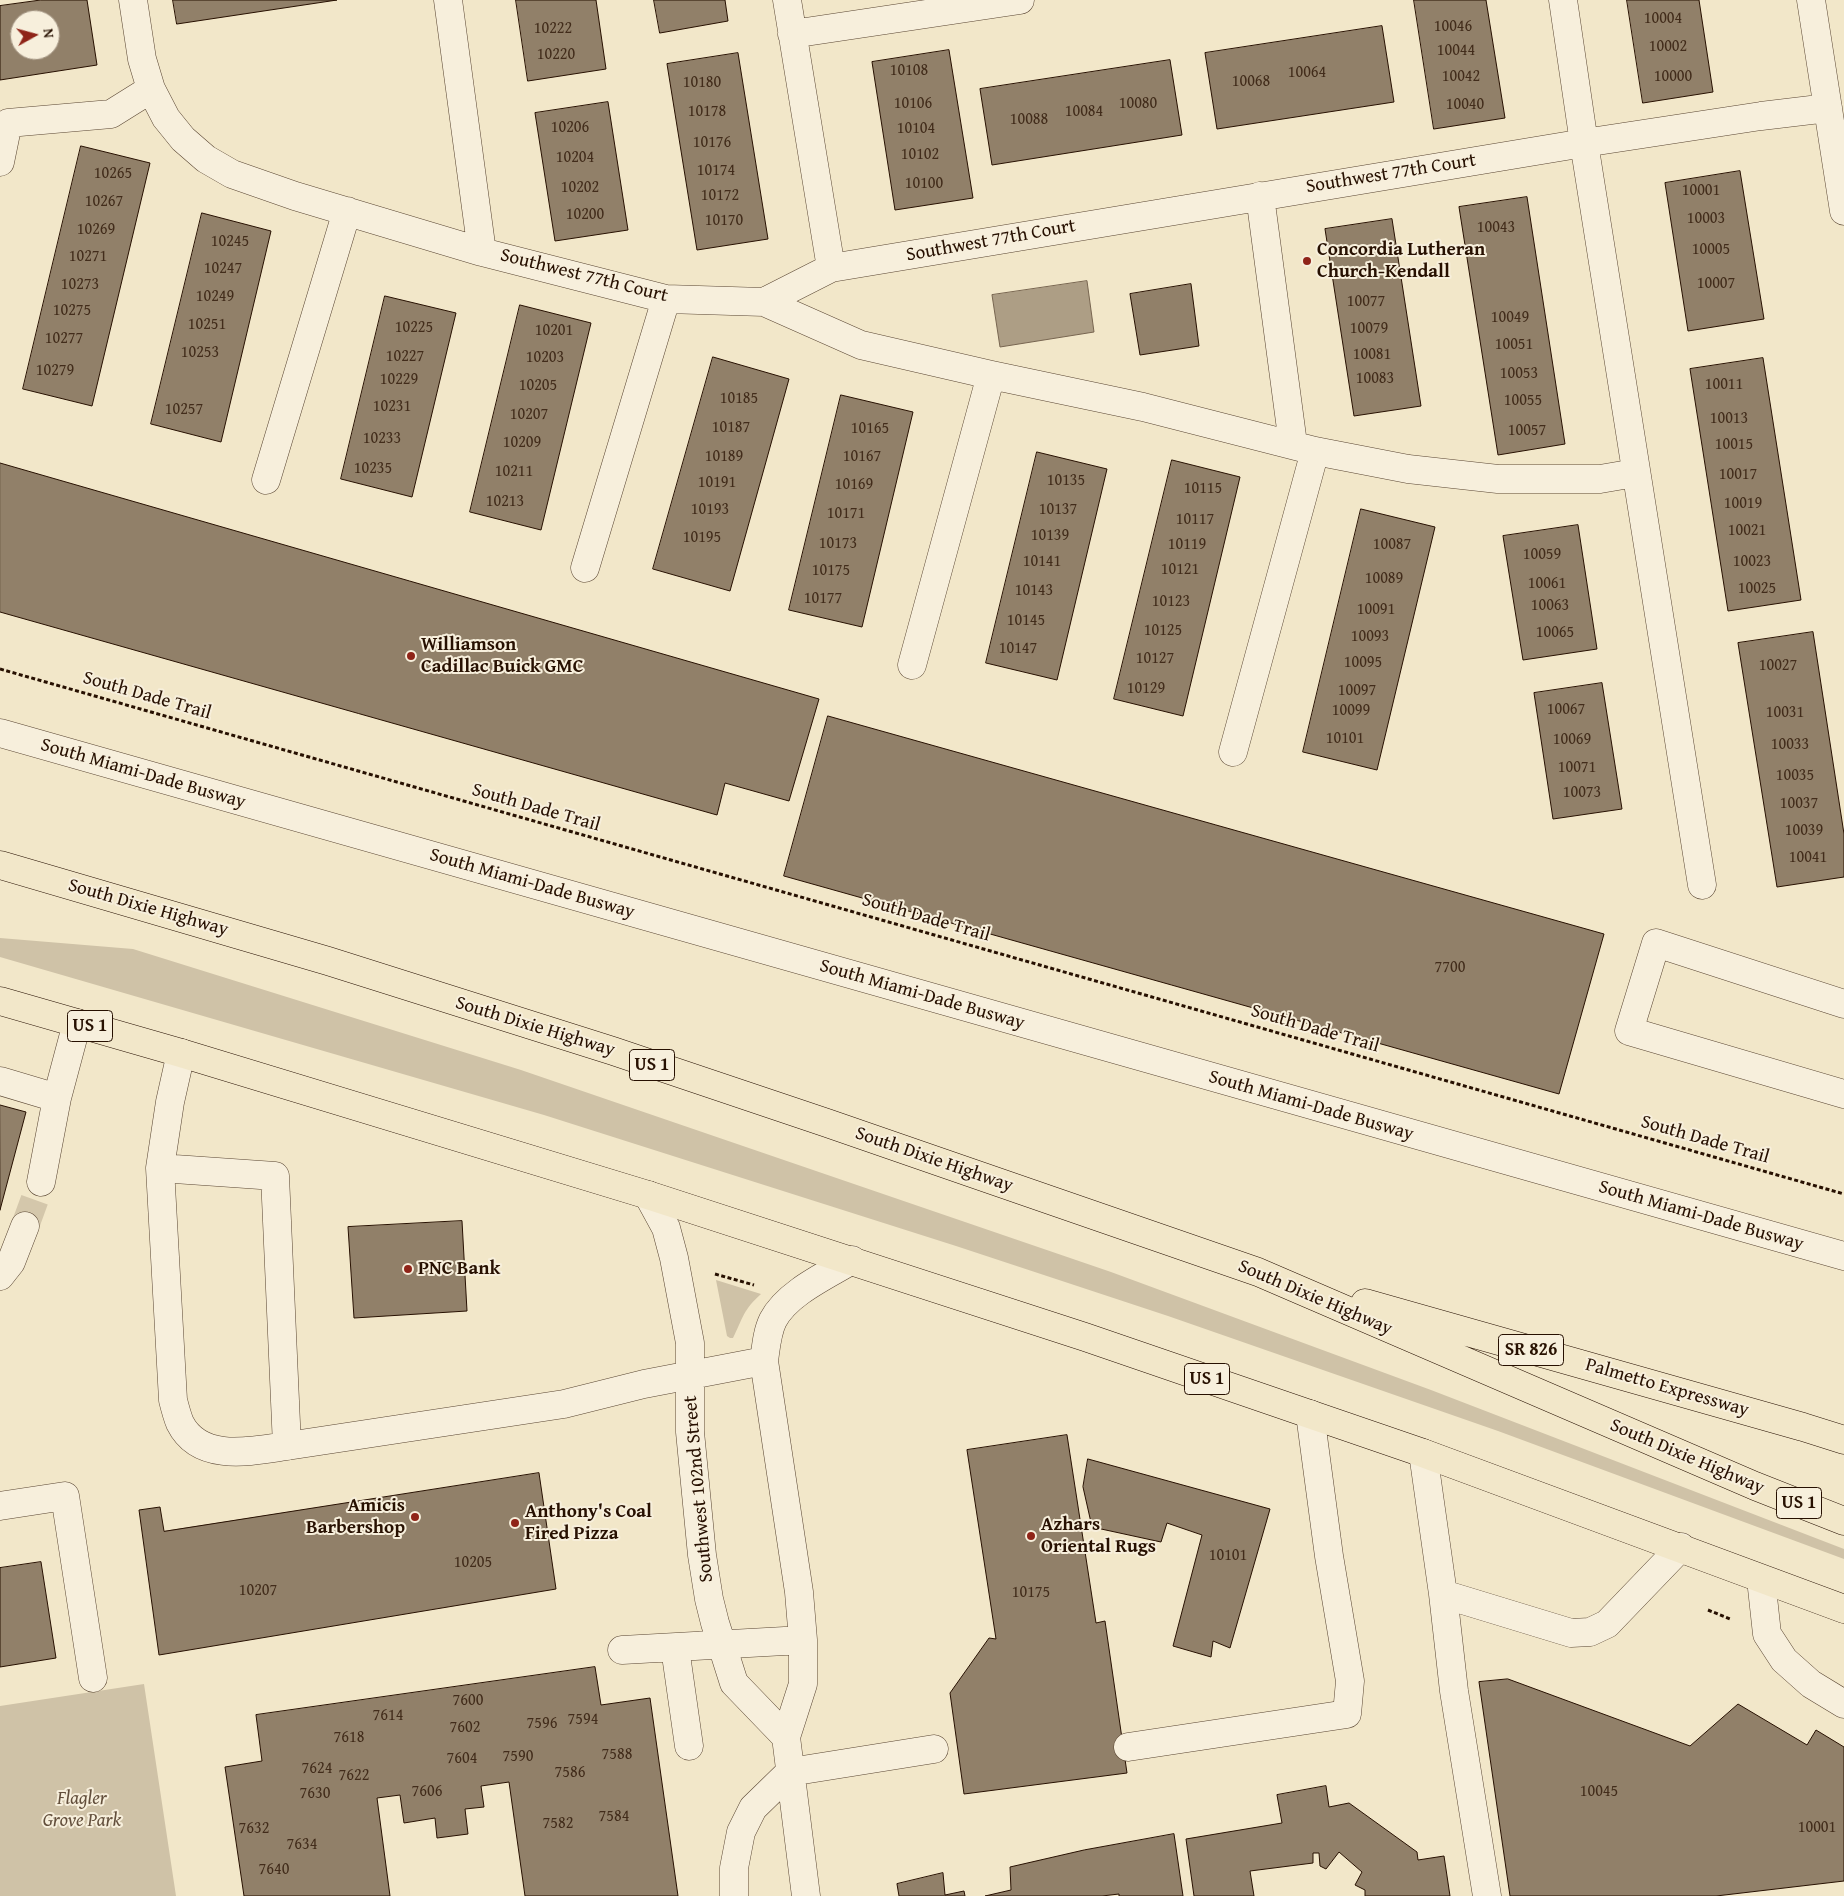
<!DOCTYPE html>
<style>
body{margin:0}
#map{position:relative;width:1844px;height:1896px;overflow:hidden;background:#f2e7c9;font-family:"Gentium Book Plus",serif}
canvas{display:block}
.north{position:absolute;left:10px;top:10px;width:50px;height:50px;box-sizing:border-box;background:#f7efdc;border:1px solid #a49684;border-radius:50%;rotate:83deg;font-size:14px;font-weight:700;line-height:20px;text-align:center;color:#271001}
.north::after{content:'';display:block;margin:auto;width:18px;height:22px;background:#8f2418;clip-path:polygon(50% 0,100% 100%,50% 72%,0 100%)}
</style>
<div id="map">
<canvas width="1844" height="1896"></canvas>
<div class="north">N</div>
</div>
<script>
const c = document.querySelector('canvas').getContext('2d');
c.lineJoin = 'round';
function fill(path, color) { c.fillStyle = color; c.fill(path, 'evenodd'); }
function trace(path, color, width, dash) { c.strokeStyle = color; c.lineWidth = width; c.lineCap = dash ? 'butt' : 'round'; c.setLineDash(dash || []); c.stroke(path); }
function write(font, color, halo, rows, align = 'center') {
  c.font = font + ' "Gentium Book Plus",serif'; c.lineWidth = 4; c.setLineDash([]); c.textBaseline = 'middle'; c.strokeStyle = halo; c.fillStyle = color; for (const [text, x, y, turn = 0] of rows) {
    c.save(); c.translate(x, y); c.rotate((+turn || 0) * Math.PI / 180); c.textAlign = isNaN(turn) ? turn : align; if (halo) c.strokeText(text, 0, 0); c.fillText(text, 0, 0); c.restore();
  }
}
const green = new Path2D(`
 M0,938L133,949L521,1070L1111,1272L1431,1390L1844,1549V1559L1498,1431L1168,1316L956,1246L544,1115L0,957Z
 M716,1280L761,1294C743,1310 743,1318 733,1338H730L727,1336Z
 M144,1684L176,1896H0V1706Z`);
const water = new Path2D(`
 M1087,281L1094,332L1000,347L992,295Z`);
const building = new Path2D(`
 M41,0H87L97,65L0,80V6ZM20,20H50V50H20Z
 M173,0H337L177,24Z
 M516,0H596L606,69L528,81Z
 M654,0H725L728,21L660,33Z
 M1414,0H1486L1505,118L1434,129Z
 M1627,0H1699L1713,92L1643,103Z
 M1382,26L1394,102L1217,129L1205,53Z
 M949,50L973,198L895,210L872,62Z
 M738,53L768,239L697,250L667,64Z
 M1170,60L1182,135L992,165L980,89Z
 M608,102L628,230L555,241L535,113Z
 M81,146L150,163L92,406L23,389Z
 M1740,171L1764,319L1688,331L1665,183Z
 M1527,197L1565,444L1498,455L1459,207Z
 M202,213L271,231L221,442L151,424Z
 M1392,219L1421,406L1354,416L1325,229Z
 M1191,284L1199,346L1140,355L1130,294Z
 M385,296L456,313L412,497L341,479Z
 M520,305L591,323L541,530L470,512Z
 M713,357L789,379L730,591L653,569Z
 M1763,358L1801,600L1728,611L1690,369Z
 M841,395L913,412L862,627L789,610Z
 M1037,452L1107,469L1057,680L986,663Z
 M1172,460L1240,477L1183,716L1114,699Z
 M0,463L819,699L789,801L725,783L717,815L0,612Z
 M1361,509L1435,527L1377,770L1303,752Z
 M1578,525L1597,649L1523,660L1503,536Z
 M1813,632L1844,834V877L1777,887L1738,643Z
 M1602,683L1622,809L1553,819L1534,693Z
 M828,716L1604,934L1559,1094L784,876Z
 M0,1105L26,1112L0,1210Z
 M462,1221L467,1311L354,1318L348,1227Z
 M1067,1435L1096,1623L1105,1621L1127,1773L964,1794L950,1693L989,1638L996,1639L967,1450Z
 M1088,1459L1270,1509L1230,1648L1213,1641L1211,1657L1173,1646L1202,1535L1167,1523L1161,1542L1092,1527L1083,1487Z
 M539,1473L556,1589L159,1655L139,1510L160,1507L164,1531Z
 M41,1562L56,1658L0,1667V1568Z
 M595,1667L601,1705L650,1698L678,1896H525L509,1782L481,1786L484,1807L465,1809L468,1834L437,1838L435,1818L404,1823L400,1795L377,1798L390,1896H244L225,1767L262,1761L256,1715Z
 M1508,1679L1690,1746L1738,1704L1807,1745L1816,1730L1844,1747V1881L1716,1896H1510L1479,1682Z
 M1326,1786L1329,1807L1349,1803L1417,1852L1418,1860L1444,1856L1450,1896H1365V1890L1355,1885L1362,1872L1339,1852L1326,1869L1320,1866L1319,1853H1313V1863L1250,1871L1254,1896H1194L1186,1839L1282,1823L1277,1795Z
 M1174,1834L1183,1896H1119V1894L1102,1896H985L1011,1890L1010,1867L1084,1850Z
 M943,1873L945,1895L964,1891L965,1896H899L897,1884Z`);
const minorTunnel = new Path2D(`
 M25,1226L41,1182`);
const path = new Path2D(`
 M0,669L1844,1194
 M715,1274L754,1285
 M1708,1610L1730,1619`);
const minor = new Path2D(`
 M133,0L142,59L151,89L166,118L183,139L206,159L232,174L295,196L482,252L666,299L764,302L831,268L1584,143L1761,116L1828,108
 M448,0L482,252
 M787,0L831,268
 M1563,0L1584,143L1702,885
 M1811,0L1844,211
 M792,34L1020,0
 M0,162L8,123L111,114L151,89
 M1260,196L1293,444
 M764,302L861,345L991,375L1143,407L1315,451L1408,469L1498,479H1600L1635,473
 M266,480L347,211
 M585,568L666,299
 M912,665L991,375
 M0,733L1844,1256
 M1233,752L1315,451
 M1844,1004L1656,943L1629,1031L1844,1094
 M181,1053L170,1102L160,1168L173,1400C175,1408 177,1416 180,1423C200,1463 252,1451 287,1446L564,1404L644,1384L764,1361
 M0,1081L57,1098
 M160,1168L275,1176L287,1446
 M41,1182L57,1098L77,1023
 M648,1195L666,1228L674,1258L690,1343V1432L702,1555L709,1599L715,1623L734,1683L786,1737
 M0,1276L11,1262L25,1226
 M1423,1453L1443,1594L1571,1633L1590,1632L1607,1624L1681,1547
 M0,1506L65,1496L93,1678
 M1761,1579L1767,1634L1784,1660L1811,1684L1844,1704
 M1443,1594L1454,1691L1487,1896
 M675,1648L689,1746
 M622,1650L803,1640
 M1128,1747L1347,1714L1350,1681L1329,1556L1310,1414
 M734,1896V1868L741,1832L753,1808L790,1772L934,1749
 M806,1896L786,1737L803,1684V1640L799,1592L764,1361C766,1347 767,1332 773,1320C787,1293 827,1275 852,1260`);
const highway = new Path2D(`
 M0,865L328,961L613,1051L827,1123L1258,1272L1755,1486L1844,1521
 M0,1001L181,1053L648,1195L1085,1337L1423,1453L1844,1609
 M1365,1303L1803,1427L1844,1440`);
const markers = [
 [1307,261,5,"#8f2418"],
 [411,656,5,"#8f2418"],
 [408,1269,5,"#8f2418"],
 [415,1517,5,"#8f2418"],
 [515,1523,5,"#8f2418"],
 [1031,1536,5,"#8f2418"]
];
const numberNames = [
 ["10004",1663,19],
 ["10046",1453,27],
 ["10222",553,29],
 ["10002",1668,47],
 ["10044",1456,51],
 ["10220",556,55],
 ["10108",909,71],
 ["10064",1307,73],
 ["10042",1461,77],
 ["10000",1673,77],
 ["10068",1251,82],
 ["10180",702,83],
 ["10106",913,104],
 ["10080",1138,104],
 ["10040",1465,105],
 ["10178",707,112],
 ["10084",1084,112],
 ["10088",1029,120],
 ["10206",570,128],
 ["10104",916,129],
 ["10176",712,143],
 ["10102",920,155],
 ["10204",575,158],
 ["10174",716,171],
 ["10265",113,174],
 ["10100",924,184],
 ["10202",580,188],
 ["10001",1701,191],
 ["10172",720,196],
 ["10267",104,202],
 ["10200",585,215],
 ["10003",1706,219],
 ["10170",724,221],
 ["10043",1496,228],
 ["10269",96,230],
 ["10245",230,242],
 ["10005",1711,250],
 ["10271",88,257],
 ["10247",223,269],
 ["10007",1716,284],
 ["10273",80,285],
 ["10249",215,297],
 ["10077",1366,302],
 ["10275",72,311],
 ["10049",1510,318],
 ["10251",207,325],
 ["10225",414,328],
 ["10079",1369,329],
 ["10201",554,331],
 ["10277",64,339],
 ["10051",1514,345],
 ["10253",200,353],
 ["10081",1372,355],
 ["10227",405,357],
 ["10203",545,358],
 ["10279",55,371],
 ["10053",1519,374],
 ["10083",1375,379],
 ["10229",399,380],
 ["10011",1724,385],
 ["10205",538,386],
 ["10185",739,399],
 ["10055",1523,401],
 ["10231",392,407],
 ["10257",184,410],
 ["10207",529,415],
 ["10013",1729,419],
 ["10187",731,428],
 ["10165",870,429],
 ["10057",1527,431],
 ["10233",382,439],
 ["10209",522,443],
 ["10015",1734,445],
 ["10189",724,457],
 ["10167",862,457],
 ["10235",373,469],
 ["10211",514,472],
 ["10017",1738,475],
 ["10135",1066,481],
 ["10191",717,483],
 ["10169",854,485],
 ["10115",1203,489],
 ["10213",505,502],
 ["10019",1743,504],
 ["10193",710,510],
 ["10137",1058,510],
 ["10171",846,514],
 ["10117",1195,520],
 ["10021",1747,531],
 ["10139",1050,536],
 ["10195",702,538],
 ["10173",838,544],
 ["10119",1187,545],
 ["10087",1392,545],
 ["10059",1542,555],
 ["10141",1042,562],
 ["10023",1752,562],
 ["10121",1180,570],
 ["10175",831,571],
 ["10089",1384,579],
 ["10061",1547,584],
 ["10025",1757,589],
 ["10143",1034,591],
 ["10177",823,599],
 ["10123",1171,602],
 ["10063",1550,606],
 ["10091",1376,610],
 ["10145",1026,621],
 ["10125",1163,631],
 ["10065",1555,633],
 ["10093",1370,637],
 ["10147",1018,649],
 ["10127",1155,659],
 ["10095",1363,663],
 ["10027",1778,666],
 ["10129",1146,689],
 ["10097",1357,691],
 ["10067",1566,710],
 ["10099",1351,711],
 ["10031",1785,713],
 ["10101",1345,739],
 ["10069",1572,740],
 ["10033",1790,745],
 ["10071",1577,768],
 ["10035",1795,776],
 ["10073",1582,793],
 ["10037",1799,804],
 ["10039",1804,831],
 ["10041",1808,858],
 ["7700",1450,968],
 ["10101",1228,1556],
 ["10205",473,1563],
 ["10207",258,1591],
 ["10175",1031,1593],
 ["7600",468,1701],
 ["7614",388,1716],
 ["7594",583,1720],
 ["7596",542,1724],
 ["7602",465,1728],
 ["7618",349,1738],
 ["7588",617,1755],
 ["7590",518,1757],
 ["7604",462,1759],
 ["7624",317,1769],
 ["7586",570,1773],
 ["7622",354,1776],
 ["7606",427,1792],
 ["10045",1599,1792],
 ["7630",315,1794],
 ["7584",614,1817],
 ["7582",558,1824],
 ["10001",1817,1828],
 ["7632",254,1829],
 ["7634",302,1845],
 ["7640",274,1870]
];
const shields = [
 [90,1026,45],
 [652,1065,45],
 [1531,1350,65],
 [1207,1379,45],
 [1799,1503,45]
];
const shieldNames = [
 ["US 1",90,1026],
 ["US 1",652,1065],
 ["SR 826",1531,1350],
 ["US 1",1207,1379],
 ["US 1",1799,1503]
];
const streetNames = [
 ["Southwest 77th Court",1391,174,-9],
 ["Southwest 77th Court",991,241,-10],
 ["Southwest 77th Court",584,276,14],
 ["South Dade Trail",147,696,16],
 ["South Miami-Dade Busway",143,774,16],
 ["South Dade Trail",536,808,16],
 ["South Miami-Dade Busway",532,884,16],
 ["South Dixie Highway",148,908,16],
 ["South Dade Trail",926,918,16],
 ["South Miami-Dade Busway",922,995,16],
 ["South Dixie Highway",535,1027,17],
 ["South Dade Trail",1315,1029,16],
 ["South Miami-Dade Busway",1311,1106,16],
 ["South Dade Trail",1705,1140,16],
 ["South Dixie Highway",934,1160,19],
 ["South Miami-Dade Busway",1701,1216,16],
 ["South Dixie Highway",1315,1298,23],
 ["Palmetto Expressway",1667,1388,16],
 ["South Dixie Highway",1687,1457,23],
 ["Southwest 102nd Street",699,1489,-95]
];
const poiNames = [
 ["Concordia Lutheran",1317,250],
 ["Church-Kendall",1317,272],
 ["Williamson",421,645],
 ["Cadillac Buick GMC",421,667],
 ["PNC Bank",418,1269],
 ["Amicis",405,1506,"right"],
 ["Barbershop",405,1528,"right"],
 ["Anthony's Coal",525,1512],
 ["Fired Pizza",525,1534],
 ["Azhars",1041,1525],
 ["Oriental Rugs",1041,1547]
];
const parkNames = [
 ["Flagler",82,1799],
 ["Grove Park",82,1821]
];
fill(green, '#cfc2a7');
fill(water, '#ad9e85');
trace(water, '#776550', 1);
fill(building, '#918069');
trace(building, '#271001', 1);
trace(minorTunnel, '#d4c7ab', 28, [28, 14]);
trace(minor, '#5a4633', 29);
trace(highway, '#271001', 29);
trace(path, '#271001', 3, [4, 2.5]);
trace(minor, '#f7efdc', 28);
trace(highway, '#f2e7c9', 28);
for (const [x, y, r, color] of markers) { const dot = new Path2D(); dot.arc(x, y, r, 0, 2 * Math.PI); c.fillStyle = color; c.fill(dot); trace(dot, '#f7efdc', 2); }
write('16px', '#422c1b', null, numberNames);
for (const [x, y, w] of shields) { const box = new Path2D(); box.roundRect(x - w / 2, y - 15.5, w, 31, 4); c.fillStyle = '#f7efdc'; c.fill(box); trace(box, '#271001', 1); }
write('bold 18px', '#271001', null, shieldNames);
write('19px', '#271001', '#f7efdc', streetNames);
write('bold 19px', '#271001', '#f7efdc', poiNames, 'left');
write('italic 19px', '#624e3b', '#f7efdc', parkNames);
</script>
